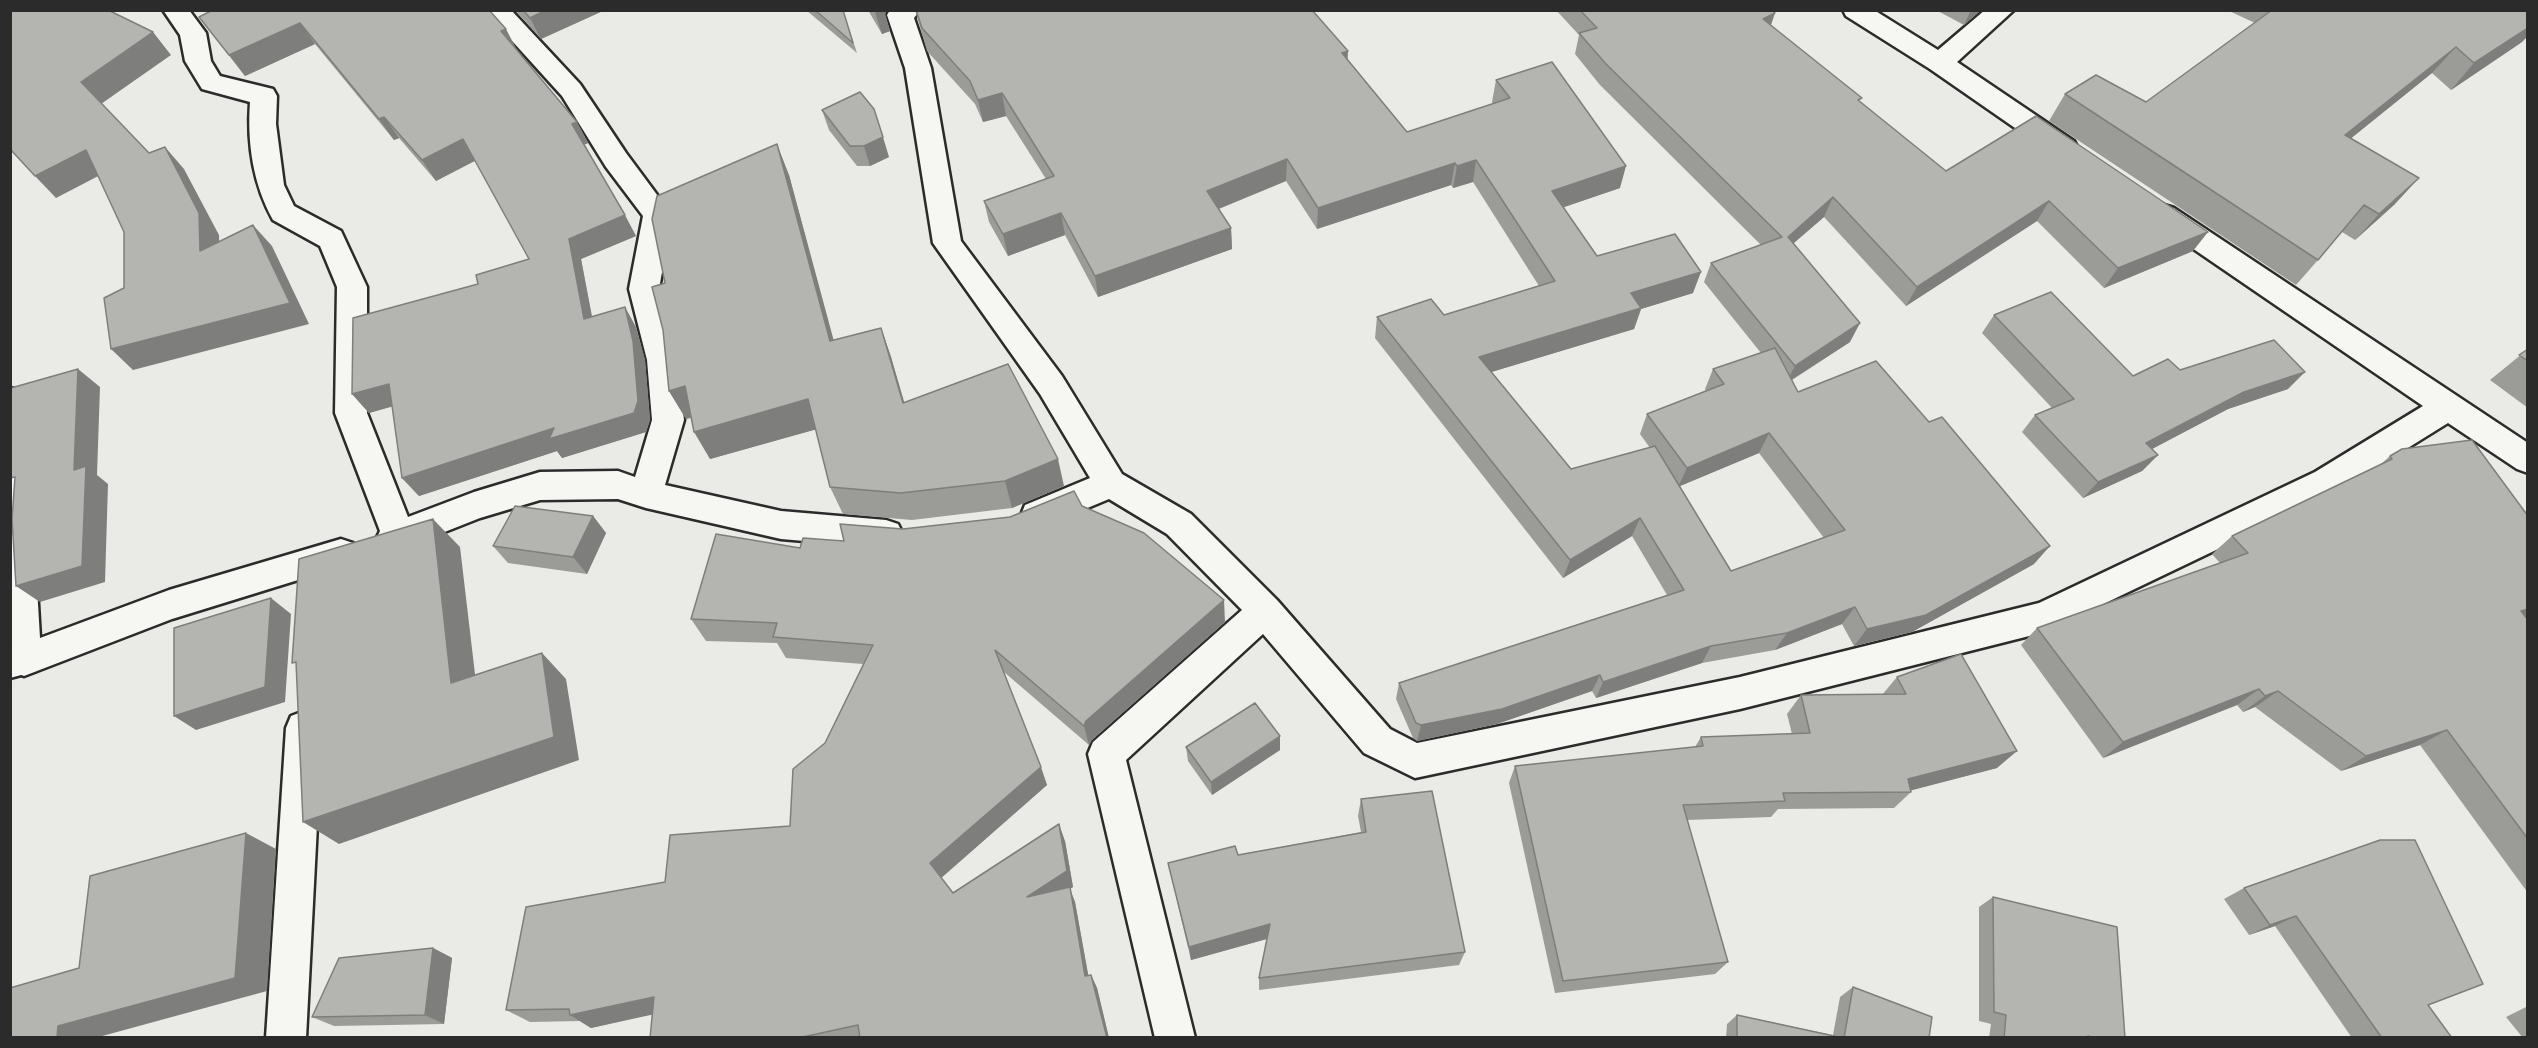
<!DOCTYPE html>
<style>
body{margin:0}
#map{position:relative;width:2538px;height:1048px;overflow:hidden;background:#eaeae6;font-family:"Indie Flower",sans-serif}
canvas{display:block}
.frame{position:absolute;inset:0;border:12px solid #2b2b2b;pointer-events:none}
</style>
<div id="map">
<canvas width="2538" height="1048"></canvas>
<div class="frame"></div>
</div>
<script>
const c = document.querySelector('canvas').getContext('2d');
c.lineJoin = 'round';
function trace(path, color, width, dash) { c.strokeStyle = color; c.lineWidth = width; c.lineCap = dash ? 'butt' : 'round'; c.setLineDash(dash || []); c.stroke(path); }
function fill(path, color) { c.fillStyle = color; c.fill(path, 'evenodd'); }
const street = new Path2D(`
 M163,10H189L206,33L211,61L220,76L273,89L277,96L276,124L284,185L294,206L341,231L367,287V413L408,517L474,492L540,472L618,471L635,477L652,420L647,360L629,289L643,216L606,167L562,96L484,10H511L580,84L626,153L672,215L659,289L677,360L684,420L665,485L781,511L886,520L898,524L903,534L898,544L886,548L781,539L646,508L618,499L540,500L480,518L399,550L394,551L382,547L377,537L380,531L335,413L337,287L320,246L273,220C253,184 247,143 250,102L202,89L185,61L180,35Z
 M890,10H920L914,18L931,68L961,241L1062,376L1122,474L1191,514L1277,600L1390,729L1417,743L1740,677L2039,603L2315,472L2423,406L2154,222L2150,215L2154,208L2164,205L2174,208L2528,443V473L2517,469L2448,423L2337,492L2045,632L1740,709L1415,778L1364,753L1263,634L1126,760L1195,1038H1155L1088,754L1093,742L1242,610L1167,534L1109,499L1037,529L1025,525L1021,515L1025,505L1090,478L1040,394L933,243L905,68L887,15Z
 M1843,10H1874L1938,50L1985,10H2014L1957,62L2074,141L2078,148L2074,155L2064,158L2054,155L1930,69L1846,16Z
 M10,388L21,391L26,400L40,638L169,590L341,539L353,543L358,553L353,563L172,619L24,676L12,671Z
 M304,711L317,716L322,728L306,1038H266L286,728L291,716Z`);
const secondary = new Path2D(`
 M24,644L36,649L41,660L36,671L10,678V646Z`);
const wall = new Path2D(`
 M213,10L517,50L577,122L588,143L584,145L636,236L581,259L592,316L636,327L645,360L650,420L646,432L562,458L557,451L419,496L402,478L392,406L369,413L352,394L478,284L529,259L475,161L436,181L399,138L394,140L315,44L245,76L199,17Z
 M515,10H605L541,39Z
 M806,10H843L857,53Z
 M868,10H887L885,14L890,31L882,34Z
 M915,10H1312L1348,60L1407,132L1493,104L1492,102L1496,80L1620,188L1563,207L1597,256L1693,293L1641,309L1634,329L1491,372L1571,469L1650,448L1640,434L1647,414L1706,391L1705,389L1713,369L1761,353L1704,282L1711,263L1761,245L1600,85L1575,54L1579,35L1556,10H1772L1771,25L1860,102L1946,171L2036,116L2193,251L2104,288L2037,221L1906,306L1824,217L1793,243L1850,342L1792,380L1798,392L2034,564L1912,632L1854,646L1842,624L1775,650L1702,663L1596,698L1592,691L1497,724L1417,741L1413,738L1396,699L1399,683L1667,595L1632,536L1563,578L1375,338L1377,317L1444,315L1539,286L1473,182L1453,188L1451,185L1317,229L1286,181L1219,209L1231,228L1232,249L1098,297L1065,235L1008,256L989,222L984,201L1046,179L1006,116L983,122L975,104L927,51ZM1759,453L1824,538L1731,571L1679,486Z
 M1936,10H1981L1964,25Z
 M2227,10H2528L2522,42L2451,90L2432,73L2351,138L2395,204L2355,240L2342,232L2318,260L2296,285L2049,121L2065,94L2146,102L2255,23Z
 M822,110L889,157L870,166H857L829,130Z
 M789,175L833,340L881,328L891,357L904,403L1064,486L1012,508L912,520L843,514L830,487L816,429L710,459L691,418L686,419L669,391L665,283Z
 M1994,315L2133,376L2180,370L2288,389L2228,409L2152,449L2158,455L2142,471L2083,498L2022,432L2035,415L2052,408L1982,333Z
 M2528,349V408L2490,380Z
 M2390,456L2528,620V893L2420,745L2341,771L2255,707L2243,712L2237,705L2103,758L2021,645L2037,628L2220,563L2212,554L2232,536L2380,465Z
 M1082,506L1225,622L1092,740L1089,745L1004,672L1047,785L941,878L953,893L1065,841L1073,887L1070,889L1075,902L1088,975H1091L1097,988L1109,1038H650L652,1014L591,1028L580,1021L530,1022L506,1010L665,882L790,826L825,743L863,664L786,658L777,643L706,641L691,619L800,548L844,541L903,529L1010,517Z
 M593,516L606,533L587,574L508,563L493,546Z
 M1897,677L1997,768L1911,790V792L1894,808L1778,809L1771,817L1687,820L1728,962L1715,974L1555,993L1509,783L1515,766L1695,747L1701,737L1792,734L1787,714L1801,695H1882Z
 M1186,747L1280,750L1212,795L1188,761Z
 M1361,799L1465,952L1459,965L1259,990V978L1267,939L1191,960L1168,863L1238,855L1361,832L1358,816Z
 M2380,840L2428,1005L2452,1038H2352L2275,926L2249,935L2224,899L2244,888Z
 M1993,897L2125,1038H1989L1991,1024L1979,1021V907Z
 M433,948L452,958L444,1024L334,1026L312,1017Z
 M1853,987L1929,1038H1726L1727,1024L1737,1015L1833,1035L1840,997Z
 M2528,1006V1038H2523L2506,1017Z`);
const shadedWall = new Path2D(`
 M546,10H605L541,39L530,18Z
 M878,10H887L885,14L890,31L882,34L875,12Z
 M1971,10H1981L1964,25Z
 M1775,13L1768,34L1763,19Z
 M300,23L315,44L245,76L229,55Z
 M2528,28V36L2522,42L2451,90L2474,63Z
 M506,29L517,50L501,31Z
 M153,32L171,55L101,104L81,82Z
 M2456,47L2432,73L2323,161L2345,135Z
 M1348,51L1347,73L1342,53Z
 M1002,93L1006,116L983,122L978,100Z
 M384,117L399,138L394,140L379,119Z
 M577,122L588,143L583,145L572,124Z
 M883,137L889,157L870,166L864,146Z
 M463,139L476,160L436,181L422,160Z
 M777,144L789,175L842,371L830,341Z
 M165,147L184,169L219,235L220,272L200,251Z
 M86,150L106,172L56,198L35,176Z
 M1287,159L1286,181L1208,213L1207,191Z
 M1476,160L1473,182L1453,188L1457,166Z
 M1455,163L1451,185L1317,229L1318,208Z
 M1626,166L1620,188L1547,213L1552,191Z
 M2419,178L2395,204L2355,240L2379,214Z
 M1833,197L1824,217L1779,256L1788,237Z
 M2049,201L2037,221L1906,306L1917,287Z
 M1061,213L1065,235L1008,256L1003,234Z
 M625,215L636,236L581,259L596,339L584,319L569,239Z
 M253,225L272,246L309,324L133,370L111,349Z
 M1231,228L1232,249L1098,297L1095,276Z
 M2208,232L2193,251L2104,288L2118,268Z
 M1701,272L1693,293L1641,309L1634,329L1475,377L1479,357L1631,293Z
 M625,307L636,327L645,360L650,420L646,432L562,458L557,451L419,496L402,478L554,428Z
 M1860,323L1850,342L1785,384L1795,366Z
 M881,328L891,357L913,432L903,403Z
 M78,369L100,387L97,475L108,484L105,582L40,602L16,586L74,470Z
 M2305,372L2288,389L2228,409L2131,460L2146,443L2244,392Z
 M389,384L405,403L369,413L352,394Z
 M685,386L701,414L686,419L669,391Z
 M808,399L821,428L710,459L694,432Z
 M1769,433L1759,453L1678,487L1687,468Z
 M2158,455L2142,471L2083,498L2098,482Z
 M1058,459L1064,486L1012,508L1005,481Z
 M593,516L606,533L587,574L573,557Z
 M1640,518L1632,536L1563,578L1570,560Z
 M433,519L460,547L479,708L451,683Z
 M2050,546L2034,564L1912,632L1854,646L1867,629Z
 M271,598L291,614L285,702L196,730L174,716Z
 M1224,600L1225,622L1092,740L1089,745L1084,726L1086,721Z
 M1855,607L1842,624L1775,650L1787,633Z
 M2528,609V617L2494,629L2521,611Z
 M1711,646L1702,663L1596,698L1603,682Z
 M542,653L566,679L579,760L339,844L303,822Z
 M1600,675L1592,691L1497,724L1417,741L1421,725Z
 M2259,689L2237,705L2103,758L2123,742Z
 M2278,691L2255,707L2243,712L2265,696Z
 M2447,730L2420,745L2341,771L2366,756Z
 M1280,736V750L1212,795L1211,782Z
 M2017,751L1997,768L1905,792L1908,779Z
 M1041,767L1047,785L940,879L930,863Z
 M1059,824L1065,841L1073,887L1070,889L1075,902L1091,990L1027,897Z
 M246,833L276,849L267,991L95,1038H57L58,1026Z
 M2296,916L2275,926L2249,935L2270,925Z
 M1270,924V938L1191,960L1189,947Z
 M433,948L452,958L444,1024L425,1015Z
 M1091,975L1097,988L1109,1038H1107Z
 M654,997L673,1010L591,1028L570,1015Z`);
const building = new Path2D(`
 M10,10H108L153,32L81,82L149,153L165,147L199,213L200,251L253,225L290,303L111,349L104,298L124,288V232L86,150L35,176L10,149Z
 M213,10H489L506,29L501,31L577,122L572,124L625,215L569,239L584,319L625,307L633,341L638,401L634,413L549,439L554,428L402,478L389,384L352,394L353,318L478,284L476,275L529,259L463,139L422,160L384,117L379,119L300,23L229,55L199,17Z
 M523,10H546L530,18Z
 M815,10H843L853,43Z
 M916,10H1312L1348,51L1342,53L1407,132L1510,98L1496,80L1552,62L1626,166L1552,191L1597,256L1675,234L1701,272L1631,293L1641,308L1479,357L1571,469L1655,446L1731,571L1845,530L1769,433L1687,468L1647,414L1724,384L1713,369L1775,348L1798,392L1876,361L1929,422L1942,417L2050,546L1926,615L1867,629L1855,607L1787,633L1711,646L1603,682L1600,675L1502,709L1421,725L1416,723L1399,683L1684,590L1640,518L1570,560L1377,317L1431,299L1444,315L1555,281L1476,160L1457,166L1455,163L1318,208L1287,159L1207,191L1231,228L1095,276L1061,213L1003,234L984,201L1054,176L1002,93L978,100L970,81L922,28Z
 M1580,10H1772L1775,13L1763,19L1862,98L1858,100L1946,171L2036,116L2208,232L2118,268L2049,201L1917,287L1833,197L1788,237L1860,323L1795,366L1711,263L1782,237L1606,64L1579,33L1597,28Z
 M2272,10H2528V28L2474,63L2456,47L2345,135L2419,178L2379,214L2364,205L2318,260L2065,94L2096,75L2146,102Z
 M860,92L874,109L883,137L864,146H850L822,110Z
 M777,144L830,341L881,328L903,403L1008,364L1058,459L1005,481L901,493L830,487L808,399L694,432L685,386L669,391L663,330L652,287L665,283L652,219L657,196Z
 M2051,292L2133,376L2168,359L2180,370L2274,340L2305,372L2244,392L2146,443L2158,455L2098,482L2035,415L2074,399L1994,315Z
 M2528,349V361L2519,355Z
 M78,369L74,470L86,466L82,566L16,586L12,519L15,477L10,478L11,388Z
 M2472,440L2528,516V609L2521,611L2528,620V839L2447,730L2366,756L2278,691L2265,696L2259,689L2123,742L2037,628L2248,553L2232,536L2392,459L2390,456L2402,449Z
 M1074,491L1082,506L1144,533L1224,600L1086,721L1084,726L995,650L1041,767L930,863L953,893L1059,824L1067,871L1027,897L1070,887L1085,976L1091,975L1107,1038H860L858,1025L798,1038H650L654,997L570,1015L569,1009L506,1010L526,907L665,882L670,835L790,826L793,769L825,743L873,645L773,637L777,623L691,619L716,534L800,548L803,538L844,541L840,524L903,529L1010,517Z
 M515,506L593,516L573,557L493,546Z
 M433,519L451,683L542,653L554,737L303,822L296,662L292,663L299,559Z
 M271,598L265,687L174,716V628Z
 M1961,654L2017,751L1908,779L1911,792L1783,793L1785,801L1683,805L1728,962L1563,981L1515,766L1703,746L1701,737L1810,733L1801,695L1906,694L1897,677Z
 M1255,703L1280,736L1211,782L1186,747Z
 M1432,791L1465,952L1259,978L1270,924L1189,947L1168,863L1235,846L1238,855L1366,832L1361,799Z
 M246,833L235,978L58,1026L57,1038H10V988L79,968L90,876Z
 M2380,840H2415L2483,984L2428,1005L2452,1038H2382L2296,916L2270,925L2244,888Z
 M1993,897L2117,927L2125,1038H2094L2088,1036V1038H2004L2006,1015L1994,1012Z
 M433,948L425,1015L312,1017L339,958Z
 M1853,987L1932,1017L1929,1038H1844Z
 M1737,1015L1843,1038H1737Z`);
trace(street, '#2b2b2b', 5);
trace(secondary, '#2b2b2b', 5);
fill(street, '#f6f6f2');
fill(secondary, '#f6f6f2');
fill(wall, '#9b9b98');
fill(shadedWall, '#7e7e7c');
fill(building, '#b4b4b1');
trace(building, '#7e7e7c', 1.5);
</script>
